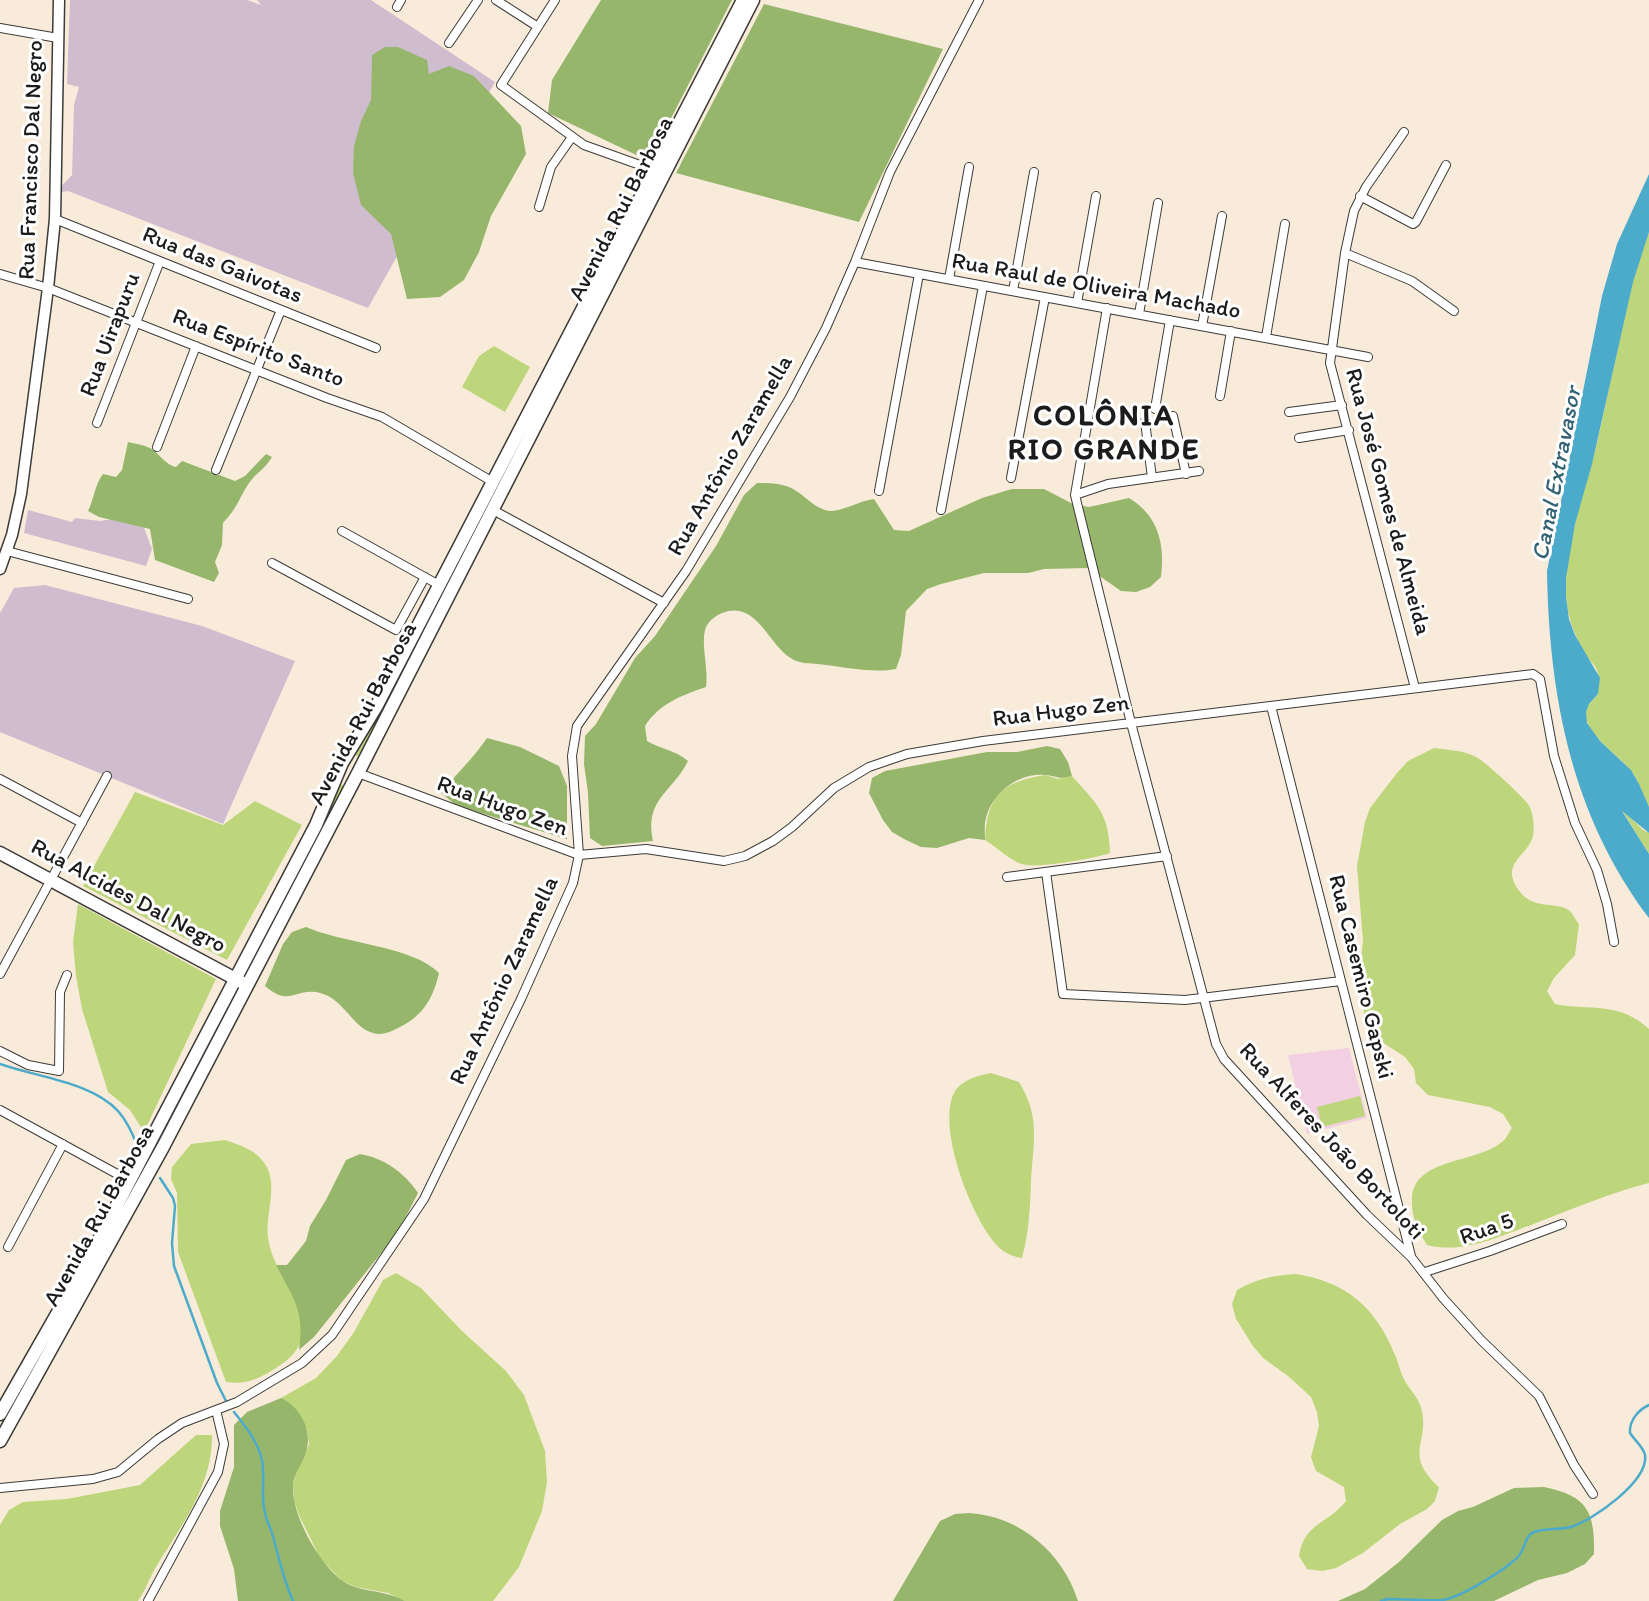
<!DOCTYPE html>
<meta charset="utf-8">
<style>
body{margin:0}
canvas{display:block;background:#f8ebda}
</style>
<canvas width="1649" height="1601"></canvas>
<script>
const c = document.querySelector('canvas').getContext('2d');
c.lineJoin = 'round';
function fill(path, color) { c.fillStyle = color; c.fill(path, 'evenodd'); }
function trace(path, color, width, dash) { c.strokeStyle = color; c.lineWidth = width; c.lineCap = dash ? 'butt' : 'round'; c.setLineDash(dash || []); c.stroke(path); }
function write(font, color, halo, rows, align = 'center') {
  c.font = font + ' Itim,sans-serif'; c.lineWidth = 6; c.setLineDash([]); c.textBaseline = 'middle'; c.strokeStyle = halo; c.fillStyle = color; for (const [text, x, y, turn = 0] of rows) {
    c.save(); c.translate(x, y); c.rotate((+turn || 0) * Math.PI / 180); c.textAlign = isNaN(turn) ? turn : align; if (halo) c.strokeText(text, 0, 0); c.fillText(text, 0, 0); c.restore();
  }
}
const built = new Path2D(`
 M1349,1048L1367,1118L1307,1134L1288,1055Z`);
const industrial = new Path2D(`
 M70,0H247L261,5L257,0H371L495,82L368,308L68,191L55,193L72,175L74,105L79,87L67,84Z
 M28,510L72,522L75,518L100,521L120,518L143,525L152,549L146,566L24,533Z
 M45,585L202,626L295,661L223,824L0,732V613L14,588Z`);
const green = new Path2D(`
 M1649,232V807C1642,795 1640,783 1632,772C1621,756 1583,734 1586,712C1587,705 1594,699 1598,694C1598,686 1599,674 1596,668C1593,663 1589,660 1586,655C1575,638 1567,616 1566,595C1564,540 1587,487 1599,434C1615,367 1623,296 1649,232Z
 M494,346L530,367L505,412L462,387L479,356Z
 M452,575H455L361,758L355,755Z
 M1434,748C1448,750 1463,750 1476,757C1487,763 1521,795 1528,804C1533,811 1535,827 1533,836C1528,856 1501,862 1517,888C1532,912 1556,900 1570,911C1573,914 1576,921 1579,924L1575,955L1554,978L1547,991L1555,1004C1591,1011 1619,1001 1649,1029V1183C1609,1193 1570,1210 1531,1225C1497,1237 1465,1254 1427,1245C1418,1230 1411,1217 1412,1199C1413,1157 1478,1164 1503,1141C1507,1138 1509,1132 1512,1128L1503,1114L1490,1107L1428,1095L1416,1083L1414,1069L1405,1057L1382,1042L1372,1030L1365,1017L1358,986L1363,941L1357,866L1365,822L1370,808L1397,773L1408,761Z
 M1045,775L1058,779L1072,776C1097,804 1109,813 1110,853C1096,858 1036,869 1022,864C1009,860 998,848 985,840C987,796 1001,782 1045,775Z
 M340,784L345,786L256,962L252,960Z
 M135,792L223,825L255,801L302,825L227,960L83,886Z
 M1620,807L1643,830L1649,833V854Z
 M78,904L216,979L144,1132L130,1110L108,1092L82,1009L76,976L73,942Z
 M991,1073L1019,1082C1041,1118 1033,1143 1031,1182C1030,1209 1029,1232 1022,1258C1015,1257 1007,1254 1002,1250C973,1226 936,1127 954,1093C961,1080 977,1076 991,1073Z
 M1360,1096L1365,1116L1322,1127L1317,1107Z
 M225,1140C240,1145 256,1150 265,1164C279,1185 265,1214 268,1237C273,1284 338,1331 276,1368C258,1379 247,1385 226,1382L178,1252L177,1193L171,1179L172,1167L191,1144Z
 M396,1273L421,1288L462,1331L506,1371L524,1395L545,1451L547,1482L542,1511L519,1567L493,1601H405L388,1593L356,1587L342,1581L320,1558L299,1515L294,1501L293,1485L296,1471L304,1459L309,1444L307,1429L281,1398L316,1378L337,1356L354,1332L383,1280Z
 M1296,1274C1347,1282 1376,1308 1395,1355C1399,1364 1400,1372 1405,1381C1410,1390 1418,1397 1421,1408C1431,1442 1402,1453 1439,1487L1435,1501L1427,1509L1400,1524L1363,1553L1336,1568L1322,1571L1307,1569L1299,1556C1304,1523 1328,1524 1346,1501L1344,1487L1316,1471L1311,1457L1319,1426L1317,1412L1311,1397L1288,1376L1263,1358L1253,1346L1236,1319L1232,1304L1237,1290C1256,1279 1275,1275 1296,1274Z
 M196,1435H212C213,1485 181,1526 156,1567C149,1578 146,1590 138,1601H0V1525L9,1510L23,1502L67,1499L140,1485Z`);
const forest = new Path2D(`
 M601,0H732L649,161L548,113L552,80Z
 M764,4L943,49L859,222L676,173Z
 M385,47H398L427,60L429,74L449,66L474,76L521,126L526,154L491,216L479,252L464,280L440,297L407,299L391,234L361,205L353,173L354,146L361,121L371,100L372,55Z
 M128,442C136,444 145,445 152,449C161,456 165,464 176,467L182,461L235,481L245,476L266,454L272,457C266,468 256,473 249,483C238,500 238,507 223,523L222,545L215,562L219,573L214,582L155,560L150,529L99,517L88,511C94,499 95,484 103,474L116,477L122,470Z
 M757,483C768,483 779,483 789,487C804,493 815,511 832,511C845,510 859,501 874,499L894,530L909,531L982,498L1012,489H1044L1073,504L1089,507L1129,498C1159,516 1165,545 1161,577L1150,587L1136,592L1121,591L1088,568L1044,569L1028,573H984L941,584L927,589L906,611L901,655L896,669C873,673 849,668 826,665C815,663 804,665 794,660C768,647 758,599 722,613C715,616 710,620 706,627C700,642 709,669 706,687C682,695 659,704 645,726L647,741C661,749 675,750 688,761C672,793 644,799 653,841L602,846L590,838L588,793L584,764L585,736L596,724L635,658L655,636L716,546L744,495Z
 M487,738L520,747L559,766L567,786V839L457,806L441,793C456,774 473,759 487,738Z
 M1047,746L1060,749L1068,762L1072,776C1057,780 1058,776 1045,775C1019,772 992,793 986,818C984,825 985,833 985,840L969,838L937,848L921,847L906,840L892,832L883,820L869,793L872,778L885,771L987,752H1017Z
 M306,927C341,943 413,946 439,973C433,1000 421,1018 396,1029C388,1033 379,1036 370,1032C352,1025 342,998 320,993C294,987 291,1008 265,986L283,944L292,932Z
 M360,1154C384,1158 405,1173 418,1193L398,1232L314,1337L299,1350C305,1310 293,1299 276,1265H287L306,1241L310,1226L326,1200L346,1160Z
 M281,1398C302,1408 314,1433 305,1456C301,1466 294,1473 293,1485C291,1514 318,1561 340,1579C357,1593 385,1589 405,1601H238L234,1569L220,1526V1511L234,1467V1425L247,1412Z
 M1544,1487C1587,1496 1595,1511 1594,1554L1585,1564L1567,1573L1538,1580L1494,1601H1338L1365,1589L1399,1562L1442,1520L1458,1511L1473,1507L1514,1488Z
 M969,1513C1020,1516 1063,1553 1078,1601H893L940,1521L955,1514Z`);
const water = new Path2D(`
 M1649,174V232L1633,282L1592,464L1575,524L1566,578V597L1569,619L1575,635L1600,678L1598,694L1589,704L1586,712L1587,723L1600,741L1631,770L1639,784L1649,807V833L1622,811L1649,854V918C1572,816 1549,697 1547,571L1602,296L1617,244Z`);
const stream = new Path2D(`
 M0,1064C36,1077 92,1082 118,1111C127,1121 132,1133 137,1145
 M160,1178L173,1198L175,1206L172,1243L174,1266L217,1383L226,1401
 M234,1412C247,1428 263,1448 263,1470C264,1485 261,1498 265,1513C266,1520 270,1526 272,1533C279,1557 283,1579 293,1601
 M1381,1601L1388,1599C1405,1599 1424,1601 1442,1600C1460,1598 1503,1571 1517,1558C1525,1551 1524,1536 1534,1532C1545,1528 1559,1530 1571,1527C1593,1520 1649,1481 1645,1455C1643,1446 1635,1441 1630,1433C1629,1421 1638,1410 1649,1405`);
const minor = new Path2D(`
 M496,0L538,27
 M555,0L501,85L584,145L654,170
 M397,7L401,0
 M0,28L58,38
 M449,43L478,0
 M1404,132L1366,187L1354,211L1345,253L1330,363L1415,688
 M1360,196L1413,224L1416,222L1446,165
 M539,207L551,167L572,137
 M55,219L376,348
 M1345,253L1412,281L1454,311
 M855,262L1368,357
 M0,274L48,288L327,398L382,417L493,482
 M949,279L969,167
 M1013,291L1034,172
 M1077,303L1096,196
 M1107,308L1075,495L1131,723L1216,1044L1224,1059L1367,1215L1411,1257L1443,1298L1481,1340L1539,1396L1574,1465L1593,1494
 M1139,314L1158,203
 M1202,326L1222,216
 M1266,337L1285,224
 M1220,396L1231,331
 M1155,409L1170,320
 M1289,412L1342,405
 M1173,416L1186,474
 M1145,421L1152,478
 M97,423L160,261
 M1299,438L1349,430
 M157,447L196,346
 M216,470L281,310
 M1011,478L1045,297
 M879,491L919,274
 M1075,495L1108,484L1199,471
 M493,510L664,603
 M941,510L983,286
 M342,531L439,585
 M7,551L188,599
 M272,563L396,630L425,577
 M1271,706L1411,1256
 M358,773L579,855L646,849L724,861L745,856L773,841L792,827L834,788L869,767L907,754L983,741L1533,674L1540,679L1554,756L1575,823L1597,870L1607,904L1614,942
 M0,779L82,823
 M1046,872L1063,994L1185,1000L1341,981
 M1007,877L1167,856
 M0,974L107,776
 M0,1051L28,1065L59,1071L60,992L67,975
 M0,1110L130,1181
 M8,1247L63,1144
 M1425,1272L1490,1251L1562,1224
 M0,1488L93,1479L118,1472L158,1439L182,1423L237,1402L302,1363L332,1335L424,1199L521,999L573,883L579,855L572,756L577,726L686,571L790,397L826,328L855,262L890,172L979,0
 M148,1601L218,1472L224,1444L216,1410`);
const tertiary = new Path2D(`
 M0,569L12,535L21,494L48,288L55,219L59,0`);
const secondary = new Path2D(`
 M0,853L243,983`);
const primary = new Path2D(`
 M0,1414L93,1251L316,825L342,763L376,707L743,0
 M0,1441L163,1147L358,773L753,0`);
const streetNames = [
 ["Rua Francisco Dal Negro",32,160,-88],
 ["Avenida Rui Barbosa",622,209,-63],
 ["Rua das Gaivotas",222,266,22],
 ["Rua Raul de Oliveira Machado",1096,287,10],
 ["Rua Uirapuru",111,335,-69],
 ["Rua Espírito Santo",258,349,21],
 ["Rua Antônio Zaramella",731,456,-60],
 ["Rua José Gomes de Almeida",1387,502,75],
 ["Rua Hugo Zen",1061,712,-7],
 ["Avenida Rui Barbosa",364,714,-62],
 ["Rua Hugo Zen",502,807,20],
 ["Rua Alcides Dal Negro",128,897,28],
 ["Rua Casemiro Gapski",1360,977,76],
 ["Rua Antônio Zaramella",505,981,-65],
 ["Rua Alferes João Bortoloti",1331,1142,47],
 ["Avenida Rui Barbosa",100,1216,-61],
 ["Rua 5",1487,1230,-19]
];
const waterNames = [
 ["Canal Extravasor",1558,474,-79]
];
const districtNames = [
 ["COLÔNIA",1104,417],
 ["RIO GRANDE",1104,451]
];
fill(built, '#f2cfe1');
fill(industrial, '#cfbdcf');
fill(green, '#bed67b');
fill(forest, '#96b76b');
fill(water, '#4caacb');
trace(stream, '#4caacb', 2.5);
trace(minor, '#3d3b38', 10);
trace(tertiary, '#3d3b38', 13);
trace(secondary, '#3d3b38', 15);
trace(primary, '#3d3b38', 15);
trace(minor, '#fff', 8);
trace(tertiary, '#fff', 10);
trace(secondary, '#fff', 12);
trace(primary, '#fff', 12);
write('23px', '#1c1c1c', '#fff', streetNames);
write('italic 24px', '#346374', '#fff', waterNames);
c.letterSpacing = '2px';
write('bold 30px', '#1c1c1c', '#fff', districtNames);
c.letterSpacing = '0px';
</script>
